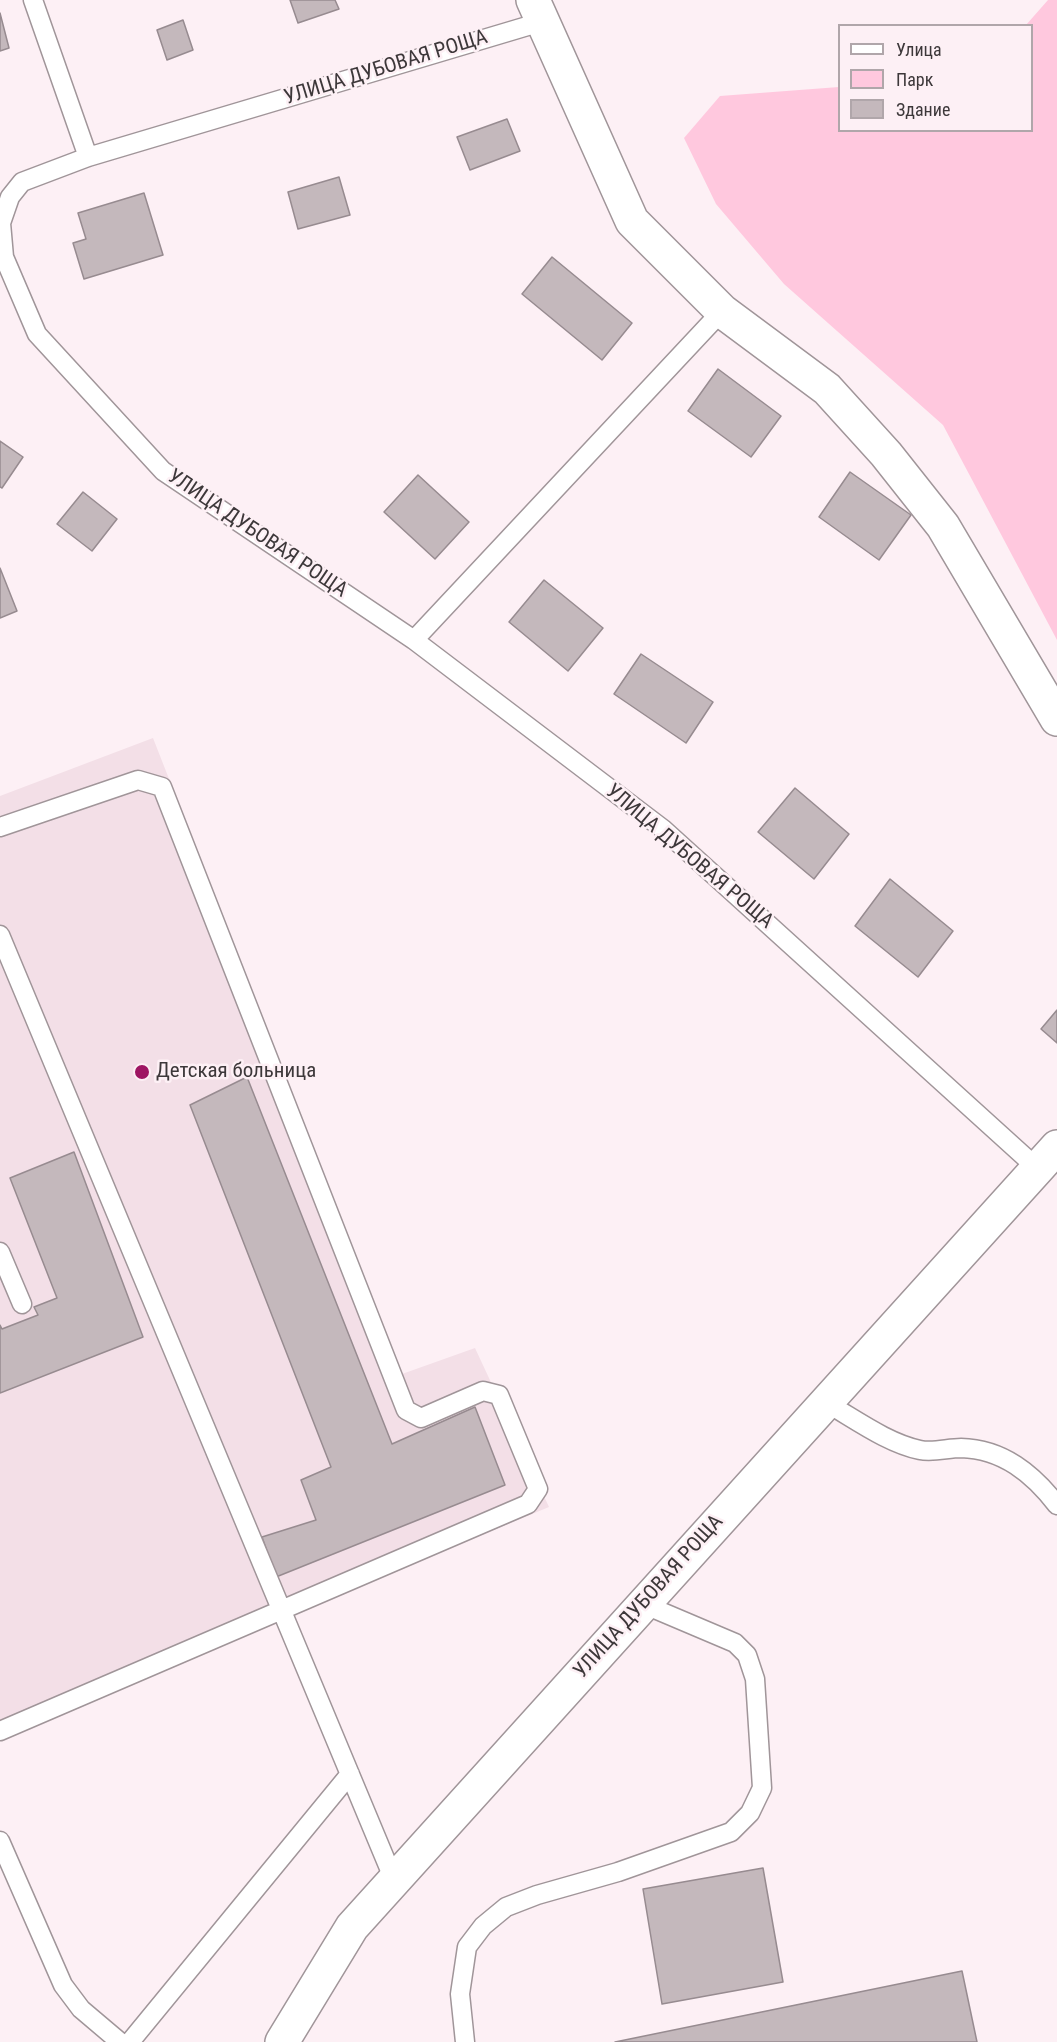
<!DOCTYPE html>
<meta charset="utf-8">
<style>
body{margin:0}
#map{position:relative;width:1057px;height:2042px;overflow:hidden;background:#fdf0f5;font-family:"Roboto Condensed",sans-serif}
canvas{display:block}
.legend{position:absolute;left:838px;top:24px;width:195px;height:108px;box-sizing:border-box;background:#fdf0f5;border:2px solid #b0a6aa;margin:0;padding:8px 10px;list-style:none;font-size:18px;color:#3d383a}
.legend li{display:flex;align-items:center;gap:12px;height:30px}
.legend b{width:30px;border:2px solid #b0a6aa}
</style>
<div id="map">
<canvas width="1057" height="2042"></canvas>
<ul class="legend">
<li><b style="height:8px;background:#fff"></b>Улица</li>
<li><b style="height:16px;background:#ffc8de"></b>Парк</li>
<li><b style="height:16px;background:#c4b8bc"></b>Здание</li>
</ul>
</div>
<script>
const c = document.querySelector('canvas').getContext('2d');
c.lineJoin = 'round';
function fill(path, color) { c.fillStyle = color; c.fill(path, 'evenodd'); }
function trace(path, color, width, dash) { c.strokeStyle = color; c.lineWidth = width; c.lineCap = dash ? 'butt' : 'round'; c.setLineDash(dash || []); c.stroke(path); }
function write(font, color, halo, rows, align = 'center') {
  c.font = font + ' "Roboto Condensed",sans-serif'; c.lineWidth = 5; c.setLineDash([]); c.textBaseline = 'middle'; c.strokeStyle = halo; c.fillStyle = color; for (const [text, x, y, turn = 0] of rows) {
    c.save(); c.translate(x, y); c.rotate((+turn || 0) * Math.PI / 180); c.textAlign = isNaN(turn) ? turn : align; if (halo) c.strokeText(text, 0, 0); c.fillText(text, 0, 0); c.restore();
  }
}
const built = new Path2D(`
 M153,738L402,1374L475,1348L549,1507L0,1735V796Z`);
const green = new Path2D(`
 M1048,0H1057V640L943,425L784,284L716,204L684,138L720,96L839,87L840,130H1032V26L1026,25Z`);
const building = new Path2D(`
 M290,0H335L339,9L298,23Z
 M0,13L9,48L0,51Z
 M183,20L193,50L167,60L157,30Z
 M507,119L520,151L470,170L457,137Z
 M339,177L350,215L298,229L288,192Z
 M144,193L163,255L84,279L73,243L86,239L78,213Z
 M552,257L632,323L602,360L522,294Z
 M718,369L781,416L751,457L688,411Z
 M0,441L23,457L2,488L0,487Z
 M850,472L911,515L879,560L819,517Z
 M418,475L469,522L435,559L384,512Z
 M83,492L117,519L92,551L57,524Z
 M0,568L17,611L0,618Z
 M544,580L603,628L568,671L509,622Z
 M641,654L713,702L686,743L614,694Z
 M795,788L849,834L814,879L758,832Z
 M890,879L953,931L918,977L855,926Z
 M1057,1010V1043L1041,1029Z
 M247,1077L392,1444L475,1407L505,1485L276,1577L262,1537L316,1520L301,1480L331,1467L190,1105Z
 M74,1152L143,1337L0,1393V1325L2,1329L38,1315L34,1307L57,1298L10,1178Z
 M763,1868L783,1982L662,2004L643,1889Z
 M962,1971L977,2042H615Z`);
const service = new Path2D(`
 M33,0L88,157
 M541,22L88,157L22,182L10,197L1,223L4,257L37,334L163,471L414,640L663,829L1037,1168
 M414,640L722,311
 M0,827L138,780L162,787L406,1410L421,1418L483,1391L499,1395L538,1489L528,1504L0,1731
 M0,935L394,1880
 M0,1252L22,1304
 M825,1402C855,1419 887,1443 920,1450C933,1453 948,1448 961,1448C1003,1449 1033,1474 1057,1505
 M0,1841L63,1985L81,2009L120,2042
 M130,2042L350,1774
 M465,2042L460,1994L467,1947L483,1926L506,1907L537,1895L618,1872L731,1832L750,1813L762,1788L755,1679L747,1655L735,1643L643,1604`);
const minor = new Path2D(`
 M533,0L632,221L722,311L827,389L886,454L943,526L1057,719
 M282,2042L352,1927L1057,1147`);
const markers = [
 [142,1072,8,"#9e1563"]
];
const streetNames = [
 ["УЛИЦА ДУБОВАЯ РОЩА",386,68,-17],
 ["УЛИЦА ДУБОВАЯ РОЩА",257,534,34],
 ["УЛИЦА ДУБОВАЯ РОЩА",689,857,40],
 ["УЛИЦА ДУБОВАЯ РОЩА",649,1597,-48]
];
const poiNames = [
 ["Детская больница",156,1072]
];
fill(built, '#f3dfe7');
fill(green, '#ffc8de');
fill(building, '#c4b8bc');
trace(building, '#978b90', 1.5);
trace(service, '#a09599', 21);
trace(minor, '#a09599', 36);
trace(service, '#fff', 18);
trace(minor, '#fff', 33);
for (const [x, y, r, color] of markers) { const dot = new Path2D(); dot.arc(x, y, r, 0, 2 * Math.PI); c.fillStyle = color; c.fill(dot); trace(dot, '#fdf0f5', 2); }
write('21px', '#3d383a', '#fdf0f5', streetNames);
write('21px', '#3d383a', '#fdf0f5', poiNames, 'left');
</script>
